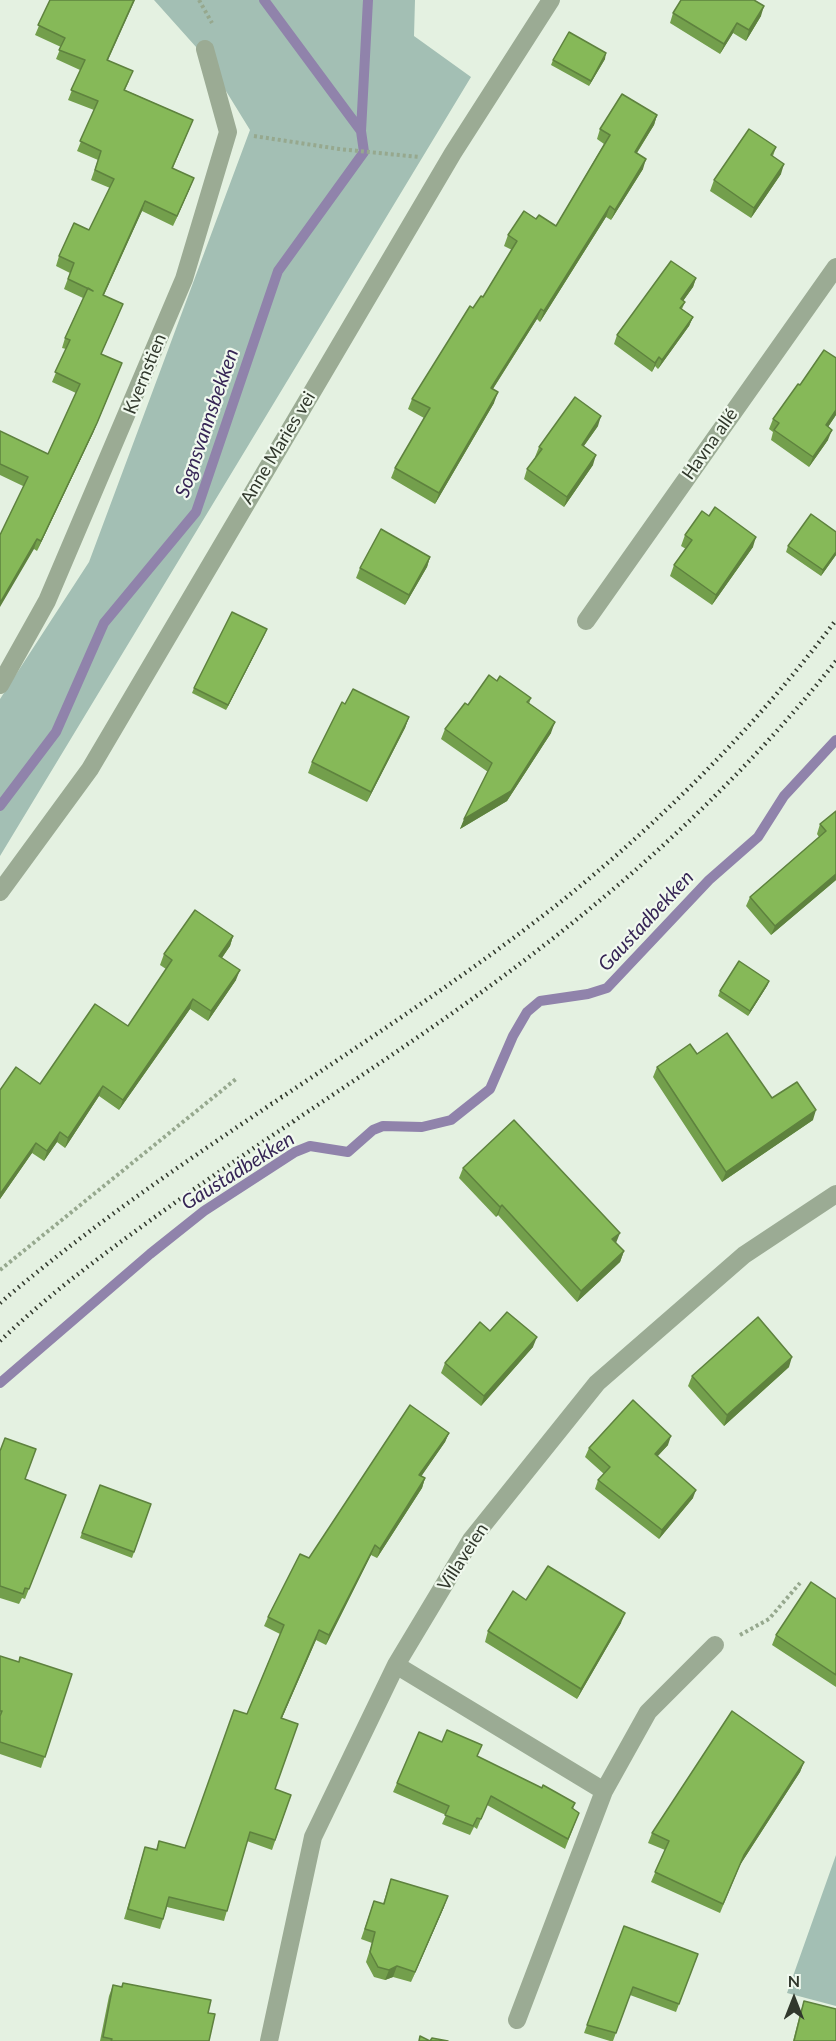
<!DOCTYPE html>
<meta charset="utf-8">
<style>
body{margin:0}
#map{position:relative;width:836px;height:2041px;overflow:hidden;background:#e4f1e1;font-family:Lato,sans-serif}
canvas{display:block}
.north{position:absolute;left:764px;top:1969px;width:60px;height:60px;-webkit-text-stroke:4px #f0f9ee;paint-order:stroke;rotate:0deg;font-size:16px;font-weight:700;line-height:24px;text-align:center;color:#31382c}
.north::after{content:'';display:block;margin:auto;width:21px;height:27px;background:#31382c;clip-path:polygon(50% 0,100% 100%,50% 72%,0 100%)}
</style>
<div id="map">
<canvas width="836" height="2041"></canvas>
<div class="north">N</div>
</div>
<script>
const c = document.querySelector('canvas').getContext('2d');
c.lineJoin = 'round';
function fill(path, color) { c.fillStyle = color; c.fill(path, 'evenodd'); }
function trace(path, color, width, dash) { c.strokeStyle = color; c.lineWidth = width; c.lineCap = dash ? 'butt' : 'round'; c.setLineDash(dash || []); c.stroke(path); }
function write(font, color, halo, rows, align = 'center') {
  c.font = font + ' Lato,sans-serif'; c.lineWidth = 4.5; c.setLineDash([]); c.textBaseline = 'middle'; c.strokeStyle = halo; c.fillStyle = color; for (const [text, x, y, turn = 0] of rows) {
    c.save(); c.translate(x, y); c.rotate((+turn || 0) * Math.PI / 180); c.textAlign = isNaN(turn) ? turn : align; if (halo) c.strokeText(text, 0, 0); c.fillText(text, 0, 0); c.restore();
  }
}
const green = new Path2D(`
 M154,0H415L414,36L471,77L0,856V699L89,562L250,130L205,57Z
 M836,1855V2006L787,1993Z`);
const stream = new Path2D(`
 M361,131L368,0
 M0,806L56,732L104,623L196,512L278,271L364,152L361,131L264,0
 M0,1383L150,1254L204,1211L295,1152L310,1146L348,1152L373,1130L383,1126L422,1127L451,1120L490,1089L513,1036L527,1012L540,1001L588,994L607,988L709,880L758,837L784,796L836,740`);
const path = new Path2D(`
 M199,0L212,23
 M254,136L339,149L419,157
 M0,1270L236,1079
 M740,1635L769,1619L800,1583`);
const minor = new Path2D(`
 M586,621L836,267
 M0,685L47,601L184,279L228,132L205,49
 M0,892L90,769L453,153L551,0
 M396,1665L604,1791L648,1712L715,1645
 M517,2020L604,1791
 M269,2041L313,1837L396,1665L471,1540L597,1383L744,1255L836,1194`);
const rail = new Path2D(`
 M0,1303C175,1153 382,1043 563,900C665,818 757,725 836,620
 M0,1341C51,1292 109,1250 166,1209C253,1147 343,1089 431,1028C584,922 720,807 836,661`);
const wall = new Path2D(`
 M50,0L129,81L125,90L193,120L173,168L190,188L173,226L142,211L104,295L119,314L101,354L122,363L93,433L37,551L34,549L23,486L0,475V431L48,454L76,393L52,382L66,349L62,348L65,338L83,298L64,289L70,273L56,266L59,256L89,230L110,188L91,180L98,160L77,151L94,110L68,100L80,70L56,59L61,47L35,35Z
 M673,13L761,16L746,41L733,33L720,54L670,23Z
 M605,59L589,86L551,65L553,60Z
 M657,115L654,125L637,153L643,169L611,220L606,217L540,322L537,319L493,389L494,403L435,504L391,478L395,468L424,418L408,409L412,399L473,308L483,297L512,250L504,246L508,235L536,219L556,226L604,144L597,139L600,129Z
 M776,147L773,156L781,174L751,218L710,191L714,180Z
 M696,278L693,287L683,301L685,302L682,309L693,317L689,326L658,369L655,366L652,372L614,344L617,335Z
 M836,415L828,427V440L809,467L771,440L773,432L769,429L773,419Z
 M598,426L584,446L593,465L564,507L524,479L527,469L536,457H535L539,447Z
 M709,516L753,547L712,605L670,576L674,565L686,549L681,546L685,535Z
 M788,546L836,555L821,576L786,552Z
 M430,557L427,567L405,605L356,578L360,568Z
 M265,634L226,710L192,693L194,688Z
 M497,681L531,698L529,704L551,733L507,801L460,829L488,772L441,739L445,729L468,705Z
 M345,704L409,717L405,728L367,802L308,773L312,762Z
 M836,811V880L771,935L746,906L750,897L819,837L817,834L820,824Z
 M233,936L230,946L222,958L236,980L208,1021L190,1009L119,1110L99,1096L65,1148L57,1142L44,1161L32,1153L0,1199V1090L40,1084L128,1026L166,969L160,965L164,954Z
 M769,981L767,986L748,1016L718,996L720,991Z
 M697,1054L772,1098L813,1120L722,1182L653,1077L657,1067Z
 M463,1168L624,1251L620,1262L577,1302L498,1215L496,1217L459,1178Z
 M490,1331L533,1347L481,1406L441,1373L445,1363Z
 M789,1367L724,1426L688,1386L692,1376Z
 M449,1433L445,1442L421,1476L425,1478L422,1488L377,1558L371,1555L326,1645L316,1640L282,1718L275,1789L291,1795L272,1850L247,1841L224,1921L167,1907L160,1929L124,1919L145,1847L156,1850L159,1841L185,1848L247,1714L280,1634L264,1626L268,1617L309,1558Z
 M668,1445L657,1457L693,1498L659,1539L595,1489L598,1480L604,1474L585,1457L589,1448Z
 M0,1451L25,1479L66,1495L25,1599L22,1598L19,1604L0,1598Z
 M100,1485L151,1504L132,1558L80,1538Z
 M836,1599V1687L772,1645L776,1635Z
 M526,1600L621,1623L577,1699L485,1642L488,1631Z
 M0,1656L19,1662L72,1674L41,1768L0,1754Z
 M804,1762L800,1772L740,1865L720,1913L651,1882L665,1850L648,1843L652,1833Z
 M397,1783L542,1788L575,1803L573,1809L579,1813L565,1849L487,1805L477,1829L474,1827L470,1835L442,1824L446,1815L393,1792Z
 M391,1879L444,1907L411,1982L393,1977L385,1980L374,1977L366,1962L372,1943L361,1939L374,1901L383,1904Z
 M624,1926L698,1954L676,2012L630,1995L613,2041H610L584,2033Z
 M123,1983L208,2013L209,2041H100L109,1996L113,1985L121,1987Z
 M804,2001L836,2041H793L801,2010Z`);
const shadedWall = new Path2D(`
 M134,0H135L104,69L107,60Z
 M764,6L761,16L746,41L749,30Z
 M737,23L733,33L720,54L724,44Z
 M606,53L605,59L589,86L591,81Z
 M657,115L654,125L631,162L635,152Z
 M646,159L643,169L611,220L615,210Z
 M784,164L781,174L751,218L754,208Z
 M194,178L190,188L173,226L177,216Z
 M145,201L142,211L99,305L103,295Z
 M610,206L606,217L540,322L544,311Z
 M696,278L693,287L678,308L681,299Z
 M541,309L537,319L487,398L491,388Z
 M693,317L689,326L658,369L662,360Z
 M659,357L655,366L652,372L655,363Z
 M122,363L93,433L37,551L41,541Z
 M498,392L494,403L435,504L439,493Z
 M836,410V415L822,436L826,425Z
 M601,416L598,426L578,454L582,445Z
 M832,430L828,440L809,467L813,457Z
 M596,455L593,465L564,507L567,497Z
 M756,537L753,547L712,605L716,595Z
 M37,539L34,549L0,607V603Z
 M836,552V555L821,576L823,570Z
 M430,557L427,567L405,605L409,595Z
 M267,629L265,634L226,710L228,705Z
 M409,717L405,728L367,802L371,792Z
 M555,722L551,733L507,801L460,829L464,819Z
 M836,874V880L771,935L775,926Z
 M233,936L230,946L216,966L219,956Z
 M240,970L236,980L208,1021L211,1011Z
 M769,981L767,986L748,1016L750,1011Z
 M193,999L190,1009L119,1110L123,1100Z
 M103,1086L99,1096L65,1148L68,1138Z
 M816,1110L813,1120L722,1182L726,1172Z
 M60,1132L57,1142L44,1161L47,1151Z
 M36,1143L32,1153L0,1199V1194Z
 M502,1205L498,1215L496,1217L500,1207Z
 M620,1233L616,1243L612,1239Z
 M624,1251L620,1262L577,1302L581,1291Z
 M537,1337L533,1347L481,1406L484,1396Z
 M792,1357L789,1367L724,1426L727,1415Z
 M449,1433L445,1442L416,1484L419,1475Z
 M671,1436L668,1445L651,1463L655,1454Z
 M425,1478L422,1488L377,1558L380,1549Z
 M696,1490L693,1498L659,1539L662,1530Z
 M375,1545L371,1555L326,1645L329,1635Z
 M625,1613L621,1623L577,1699L581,1689Z
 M319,1630L316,1640L278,1727L281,1718Z
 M804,1762L800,1772L740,1865L720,1913L744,1855Z
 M448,1896L444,1907L411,1982L415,1972Z
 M397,1966L393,1977L385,1980L389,1970Z`);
const building = new Path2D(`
 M50,0H134L107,60L133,71L124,90L193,120L172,168L194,178L177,216L145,201L103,295L123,304L101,354L122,363L97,423L41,541L37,539L0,603V535L28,477L0,464V431L48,454L80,384L55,372L70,340L65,338L88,288L93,291L68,279L74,263L59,256L74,223L89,230L114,179L95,170L101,151L80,141L98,101L71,90L85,60L59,50L65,38L38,25Z
 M681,0H754L764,6L749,30L737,23L724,44L673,13Z
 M569,32L606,53L591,81L553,60Z
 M622,94L657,115L635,152L646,159L615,210L610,206L544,311L541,309L491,388L498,392L439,493L395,468L430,408L412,399L470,306L473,308L481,296L483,297L517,241L508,235L524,211L536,219L539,215L556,226L610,135L600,129Z
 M749,129L776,147L771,155L784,164L754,208L714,180Z
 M671,261L696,278L681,299L685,302L680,308L693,317L662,360L659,357L655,363L617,335Z
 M824,350L836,358V410L826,425L832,430L813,457L774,430L779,423L773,419L798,384L800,385Z
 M575,397L601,416L582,445L596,455L567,497L527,469L542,449L539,447Z
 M715,507L756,537L716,595L674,565L692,540L685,535L702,511L709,516Z
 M811,514L836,532V552L823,570L788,546Z
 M381,529L430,557L409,595L360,568Z
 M232,612L267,629L228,705L194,688Z
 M489,675L497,681L500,676L531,698L527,702L555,722L511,791L464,819L492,763L445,729L465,703L468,705Z
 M353,689L409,717L371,792L312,762L342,702L345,704Z
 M836,811V874L775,926L750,897L826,831L820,824Z
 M195,910L233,936L219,956L240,970L211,1011L193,999L123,1100L103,1086L68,1138L60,1132L47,1151L36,1143L0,1194V1090L16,1067L40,1084L95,1004L128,1026L172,960L164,954Z
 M739,961L769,981L750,1011L720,991Z
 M727,1033L772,1098L797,1082L816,1110L726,1172L657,1067L690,1044L697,1054Z
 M514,1120L620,1233L612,1239L624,1251L581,1291L502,1205L500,1207L463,1168Z
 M507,1312L537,1337L484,1396L445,1363L480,1322L490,1331Z
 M758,1317L792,1357L727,1415L692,1376Z
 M633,1400L671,1436L655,1454L696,1490L662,1530L598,1480L610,1467L589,1448Z
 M410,1405L449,1433L419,1475L425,1478L380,1549L375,1545L329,1635L319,1630L281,1718L298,1724L275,1789L291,1795L275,1840L250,1832L227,1911L169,1897L163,1919L128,1909L145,1847L157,1850L159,1841L185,1848L234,1710L247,1714L284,1625L268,1617L300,1554L309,1558Z
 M5,1438L36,1449L25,1479L66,1495L29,1589L25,1588L23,1594L0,1586V1451Z
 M100,1485L151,1504L134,1552L82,1533Z
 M548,1566L625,1613L581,1689L488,1631L513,1591L526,1600Z
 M811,1582L836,1599V1675L776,1635Z
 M0,1656L19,1662L20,1657L72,1674L45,1757L0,1742V1716L2,1711H0Z
 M732,1711L804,1762L744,1855L723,1904L655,1872L669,1841L652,1833Z
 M447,1730L482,1745L477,1756L542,1788L543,1785L575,1803L572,1808L579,1813L568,1839L491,1796L481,1819L477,1818L473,1826L445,1815L449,1806L397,1783L419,1732L442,1742Z
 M391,1879L448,1896L415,1972L397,1966L389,1970L378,1967L370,1952L375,1932L365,1929L374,1901L384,1904Z
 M624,1926L698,1954L679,2004L633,1987L616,2033L587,2025Z
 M123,1983L211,2000L208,2013L215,2014L209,2041H111L112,2039L103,2037L113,1985L122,1987Z
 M804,2001L836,2009V2041H794Z
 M420,2036L430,2041L432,2038L448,2041H419Z`);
const streetNames = [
 ["Kvernstien",145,374,-68],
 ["Havna allé",710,444,-55],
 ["Anne Maries vei",278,448,-59],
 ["Villaveien",463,1557,-57]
];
const waterNames = [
 ["Sognsvannsbekken",207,423,-71],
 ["Gaustadbekken",646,921,-47],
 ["Gaustadbekken",238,1171,-32]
];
fill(green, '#a3bfb4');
trace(stream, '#9083ab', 10);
trace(path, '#96a88e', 4, [3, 3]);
trace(minor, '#9bab94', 18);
trace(rail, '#31382c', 4.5, [1.5, 4.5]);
fill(wall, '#739f4c');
fill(shadedWall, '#5e823e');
fill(building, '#86b958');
trace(building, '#5e823e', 1.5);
write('18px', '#31382c', '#f0f9ee', streetNames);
write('italic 20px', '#362555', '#f0f9ee', waterNames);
</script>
